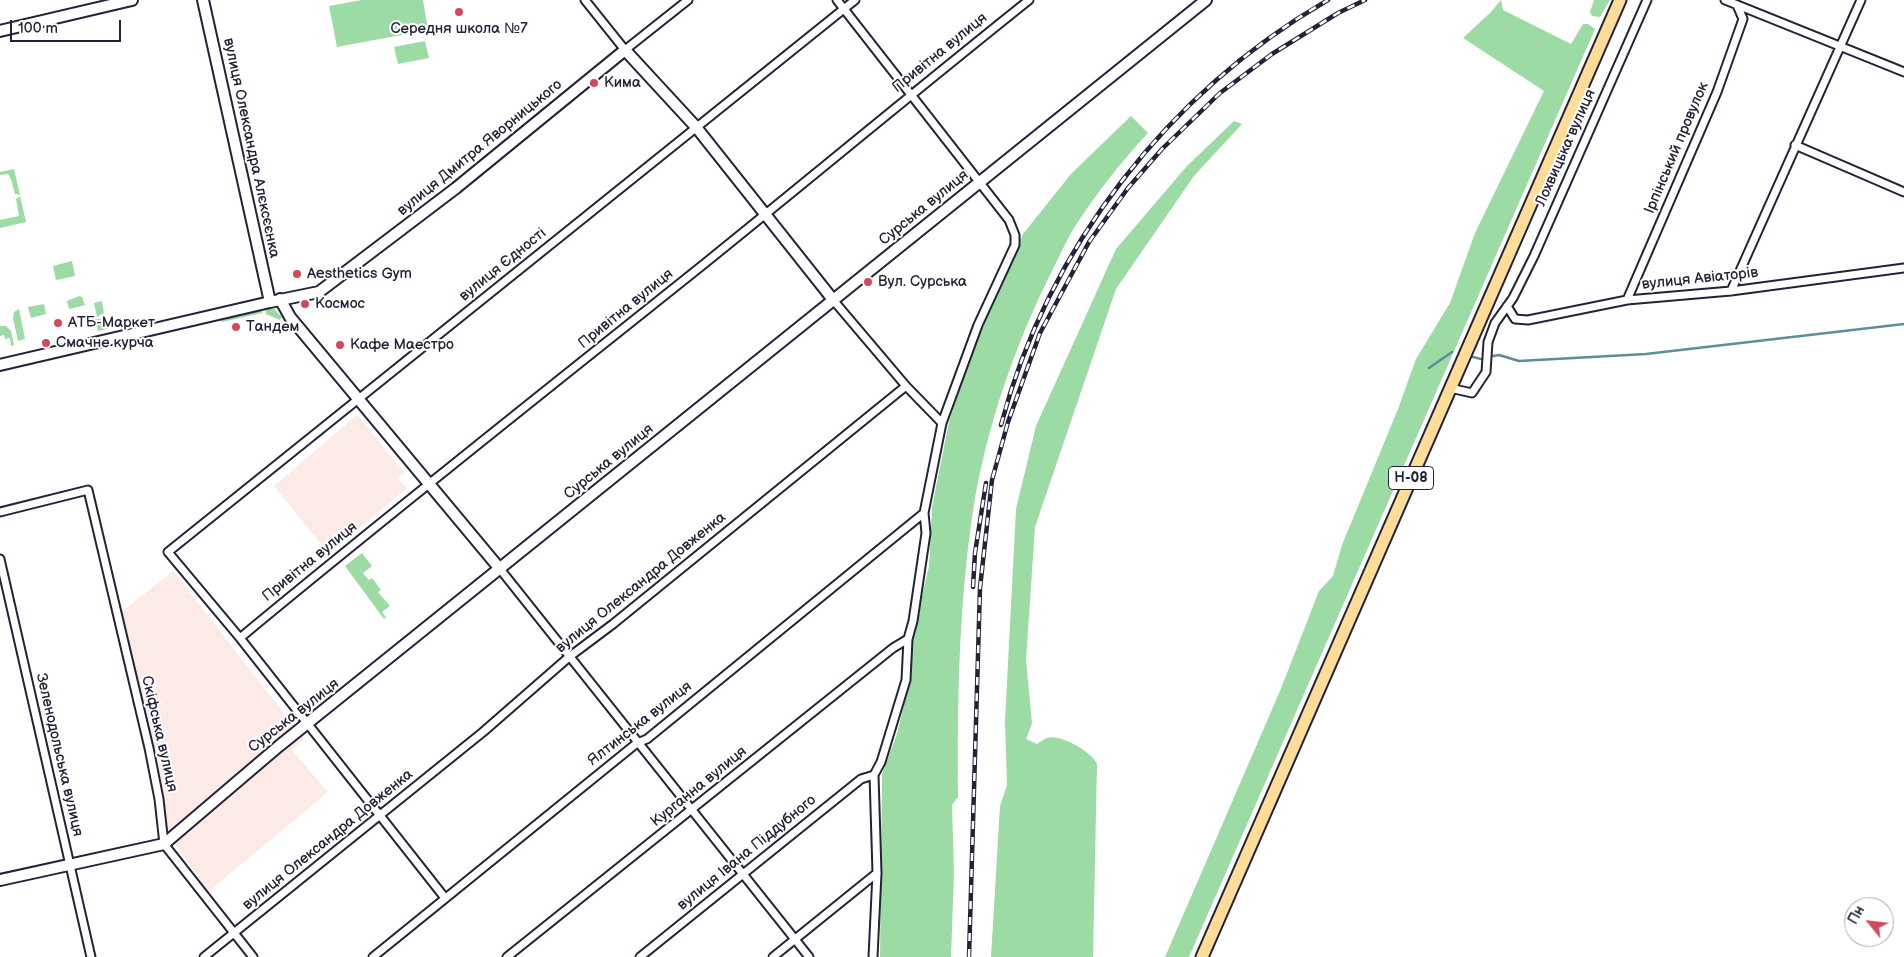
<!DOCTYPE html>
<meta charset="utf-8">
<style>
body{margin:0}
#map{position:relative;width:1904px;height:957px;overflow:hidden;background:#fff;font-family:"Balsamiq Sans",sans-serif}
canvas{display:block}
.north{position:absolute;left:1844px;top:897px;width:50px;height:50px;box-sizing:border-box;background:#fff;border:1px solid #a7a7b1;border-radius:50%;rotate:299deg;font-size:14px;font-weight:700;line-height:20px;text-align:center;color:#22223b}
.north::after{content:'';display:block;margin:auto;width:18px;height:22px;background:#d1495b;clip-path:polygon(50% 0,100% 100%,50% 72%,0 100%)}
.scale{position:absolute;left:10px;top:20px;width:111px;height:22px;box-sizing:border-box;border:2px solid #22223b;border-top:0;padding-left:6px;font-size:15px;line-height:18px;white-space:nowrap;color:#22223b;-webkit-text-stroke:4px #fff;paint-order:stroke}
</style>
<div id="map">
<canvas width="1904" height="957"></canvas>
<div class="north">Пн</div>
<div class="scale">100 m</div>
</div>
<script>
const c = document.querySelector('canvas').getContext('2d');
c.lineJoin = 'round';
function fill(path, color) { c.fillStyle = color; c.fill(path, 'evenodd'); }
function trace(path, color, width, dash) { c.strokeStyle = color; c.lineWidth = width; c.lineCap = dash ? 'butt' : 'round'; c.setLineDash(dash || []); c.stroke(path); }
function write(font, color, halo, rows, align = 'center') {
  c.font = font + ' "Balsamiq Sans",sans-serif'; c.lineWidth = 4; c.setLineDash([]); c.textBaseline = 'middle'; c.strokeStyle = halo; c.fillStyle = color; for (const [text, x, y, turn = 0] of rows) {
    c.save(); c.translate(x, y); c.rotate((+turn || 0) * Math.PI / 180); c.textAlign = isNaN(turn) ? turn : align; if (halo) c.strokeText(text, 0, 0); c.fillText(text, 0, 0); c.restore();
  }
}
const built = new Path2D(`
 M357,415L405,473L398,478L407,488L329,554L274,486Z
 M173,571L304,739L292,750L328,792L208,892L168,833L120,613Z`);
const green = new Path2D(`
 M362,0H423L428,30L337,47L329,6Z
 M1501,0L1503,10L1571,44L1583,24H1588L1595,29L1189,957H1165L1280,691L1319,591L1333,576L1342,545L1398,409L1416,359L1450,303L1475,233L1544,91L1463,38L1491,12Z
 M1594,0H1610L1600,17L1592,16L1590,12Z
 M425,41L429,58L398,64L394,47Z
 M1131,116L1148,133C1121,162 1095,195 1074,228C1066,241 1060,255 1053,269C1015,344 986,428 973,511C959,603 957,704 958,797L952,805L954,873L951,957H880L882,774L897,734L910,679L912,639L929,566L932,507L949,422L969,359L1023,234L1071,174Z
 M1234,121L1242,124L1194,176L1116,289L1035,527L1026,660L1032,723L1026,739L1037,744C1040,742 1044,739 1047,738C1059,733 1093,752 1097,764L1093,957H991L1000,806L1007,785L1005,721L1016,509L1036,426L1116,249L1187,166Z
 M14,169L20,195L15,194L11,179L8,174L0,175V172Z
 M20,196L26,222L0,228V220L19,216L16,199Z
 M72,261L75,276L56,280L53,266Z
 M79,296L82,297L85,305L69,309L67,301Z
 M102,301L104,313L97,317L94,303Z
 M44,304L46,314L31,318L28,307Z
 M262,308V313L222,322L217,318Z
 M265,308L274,309L282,317L280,320L266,314Z
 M19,309L25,339L18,341L13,318L14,312Z
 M105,318L107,329L98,331L97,326L91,327V320Z
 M0,326H6L11,331L14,345L11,346L10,338L5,339L4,335L0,336Z
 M362,553L372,566L363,573L369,580L372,578L381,590L378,592L390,606L382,612L386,617L384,619L345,566Z`);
const stream = new Path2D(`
 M1493,356L1499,355L1519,361L1646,354L1904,324
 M1473,357L1481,359
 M1429,368L1452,352`);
const street = new Path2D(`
 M585,0L625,50L688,0
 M1725,0L1904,72
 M1795,145L1904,192
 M1731,291L1861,0
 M1627,300L1717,92L1743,19L1737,5
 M834,301L906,386
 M1507,306L1515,319L1528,320L1627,300L1731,291L1904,268
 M1450,388L1472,393L1486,372L1488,342L1495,323L1513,298L1534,256L1647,0
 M0,512L88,490L149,748L159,799L164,844L253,957
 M0,559L91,957
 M500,569L809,957
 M240,638C393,511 549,388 704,264C813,176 920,87 1029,0
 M445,898L240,638L168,552L855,0
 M204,957L483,732L569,657L613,624L906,386L942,423L978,325L1015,245V235L1009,220L837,0
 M373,957L637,743L647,739L924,513
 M507,957L893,648L908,639
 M640,957L861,779L874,775
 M773,957L877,873
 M873,957L877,873L874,775L881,762L906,680L908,639L913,621L926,533L924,513L942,423`);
const secondary = new Path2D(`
 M203,0L270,302
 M0,31L132,0
 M280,299L290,317L500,569
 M0,365L270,302L319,292L456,188L625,50L696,127L834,301
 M0,880L164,844L279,746L1206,0`);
const primary = new Path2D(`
 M1202,957L1620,0`);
const rail = new Path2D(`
 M1001,425C1048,247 1169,92 1328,0
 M973,587L975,553L986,483
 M969,957L980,588L992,480L1008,422L1040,333L1089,242L1128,188L1162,149L1220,93L1272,54L1338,13L1365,0`);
const markers = [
 [459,12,5,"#d1495b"],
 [594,83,5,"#d1495b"],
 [297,274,5,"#d1495b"],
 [868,282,5,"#d1495b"],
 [305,304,5,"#d1495b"],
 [58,323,5,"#d1495b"],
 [236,327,5,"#d1495b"],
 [46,343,5,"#d1495b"],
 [340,345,5,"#d1495b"]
];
const shields = [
 [1411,478,45]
];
const shieldNames = [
 ["Н-08",1411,478]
];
const poiNames = [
 ["Середня школа №7",459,29,"center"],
 ["Кима",604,83],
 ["Aesthetics Gym",307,274],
 ["Вул. Сурська",878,282],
 ["Космос",315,304],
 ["АТБ-Маркет",68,323],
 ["Тандем",246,327],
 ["Смачне курча",56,343],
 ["Кафе Маестро",350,345]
];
const streetNames = [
 ["Привітна вулиця",940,53,-39],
 ["вулиця Олександра Алєксєєнка",251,148,78],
 ["вулиця Дмитра Яворницького",480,148,-39],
 ["Лохвицька вулиця",1566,148,-66],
 ["Ірпінський провулок",1677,148,-67],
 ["Сурська вулиця",924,208,-39],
 ["вулиця Єдності",503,265,-39],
 ["вулиця Авіаторів",1700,279,-6],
 ["Привітна вулиця",626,309,-39],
 ["Сурська вулиця",609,462,-39],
 ["Привітна вулиця",310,562,-39],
 ["вулиця Олександра Довженка",641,583,-39],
 ["Сурська вулиця",294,716,-38],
 ["Ялтинська вулиця",640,724,-38],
 ["Скіфська вулиця",159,734,77],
 ["Зеленодольська вулиця",59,755,77],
 ["Курганна вулиця",699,787,-39],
 ["вулиця Олександра Довженка",328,840,-39],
 ["вулиця Івана Піддубного",747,853,-39]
];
fill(built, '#fceae6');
fill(green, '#9cdba4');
trace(stream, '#5c8d9a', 2.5);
trace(street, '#22223b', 11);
trace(secondary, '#22223b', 14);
trace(primary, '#22223b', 15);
trace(street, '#fff', 7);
trace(secondary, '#fff', 10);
trace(primary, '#ffdd96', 11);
trace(rail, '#22223b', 4.5);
trace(rail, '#fff', 2.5, [8]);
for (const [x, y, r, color] of markers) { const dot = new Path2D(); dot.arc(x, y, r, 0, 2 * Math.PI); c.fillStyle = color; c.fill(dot); trace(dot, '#fff', 2); }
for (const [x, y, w] of shields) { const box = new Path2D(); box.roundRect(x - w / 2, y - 11.5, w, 23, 4); c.fillStyle = '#fff'; c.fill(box); trace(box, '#22223b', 1); }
write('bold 14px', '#22223b', null, shieldNames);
write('15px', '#22223b', '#fff', poiNames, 'left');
write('15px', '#22223b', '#fff', streetNames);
</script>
